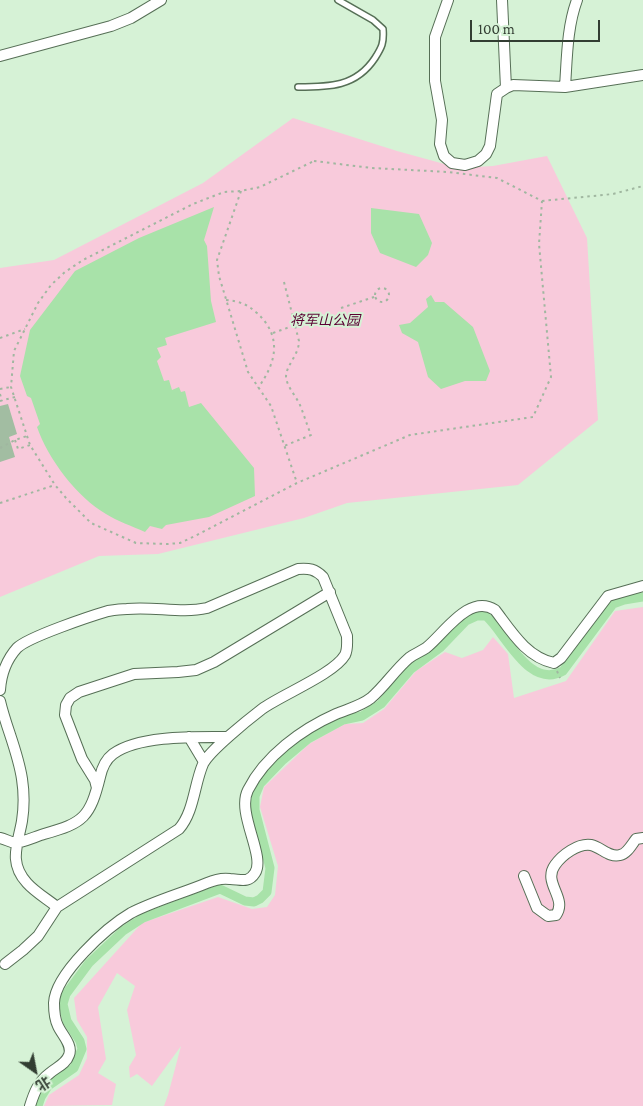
<!DOCTYPE html>
<meta charset="utf-8">
<style>
body{margin:0}
#map{position:relative;width:643px;height:1106px;overflow:hidden;background:#d6f2d6;font-family:"Crimson Pro","Noto Sans SC",serif}
canvas{display:block}
.north{position:absolute;left:10px;top:1046px;width:50px;height:50px;-webkit-text-stroke:4px #d6f2d6;paint-order:stroke;rotate:147deg;font-size:14px;font-weight:700;line-height:20px;text-align:center;color:#333e33}
.north::after{content:'';display:block;margin:auto;width:18px;height:22px;background:#333e33;clip-path:polygon(50% 0,100% 100%,50% 72%,0 100%)}
.scale{position:absolute;left:470px;top:20px;width:130px;height:22px;box-sizing:border-box;border:2px solid #333e33;border-top:0;padding-left:6px;font-size:15px;line-height:18px;white-space:nowrap;color:#333e33;-webkit-text-stroke:4px #d6f2d6;paint-order:stroke}
</style>
<div id="map">
<canvas width="643" height="1106"></canvas>
<div class="north">北</div>
<div class="scale">100 m</div>
</div>
<script>
const c = document.querySelector('canvas').getContext('2d');
c.lineJoin = 'round';
function fill(path, color) { c.fillStyle = color; c.fill(path, 'evenodd'); }
function trace(path, color, width, dash) { c.strokeStyle = color; c.lineWidth = width; c.lineCap = dash ? 'butt' : 'round'; c.setLineDash(dash || []); c.stroke(path); }
function write(font, color, halo, rows, align = 'center') {
  c.font = font + ' "Crimson Pro","Noto Sans SC",serif'; c.lineWidth = 4; c.setLineDash([]); c.textBaseline = 'middle'; c.strokeStyle = halo; c.fillStyle = color; for (const [text, x, y, turn = 0] of rows) {
    c.save(); c.translate(x, y); c.rotate((+turn || 0) * Math.PI / 180); c.textAlign = isNaN(turn) ? turn : align; if (halo) c.strokeText(text, 0, 0); c.fillText(text, 0, 0); c.restore();
  }
}
const green = new Path2D(`
 M293,118L397,151L459,168L493,166L547,156L587,238L598,420L518,485L347,503L304,518L158,554L99,556L0,597V268L54,260L203,183Z
 M643,607V1106H164L168,1095L181,1046L152,1086L137,1074L130,1078L129,1067L136,1055L127,1010L135,986L117,973L98,1007L106,1059L98,1073L116,1084L112,1105L44,1106L49,1095L79,1075L87,1058V1037L77,1020L74,998L142,923L218,897L252,909L267,907L275,895L278,866L260,807L264,787L309,744L345,724L363,723L384,709L416,671L445,652L462,658L483,650L493,637L508,654L514,698L566,681L615,611Z`);
const water = new Path2D(`
 M214,207L204,240L207,246L211,301L216,322L165,338L167,345L157,348L161,357L157,361L164,381L169,380L172,390L179,387L181,392L185,391L189,407L201,403L254,468L255,496L209,517L166,525L162,529L150,526L145,532C132,526 117,521 106,514C77,497 48,459 37,427L40,424L31,398L27,396L20,376L30,330L75,271L139,238Z
 M371,208L419,214L432,243L428,255L416,267L380,253L371,233Z
 M431,295L435,302H444L473,327L490,371L486,381H465L441,389L428,377L418,342L402,333L399,325L410,323L428,307L426,299Z`);
const canal = new Path2D(`
 M38,1106L41,1097L48,1086L74,1068L82,1049L80,1041L67,1021L63,1004L66,994L89,963L123,931L143,918L220,889L245,901L254,902L260,899L267,892L270,868L255,810V796L260,784L283,760L308,739L343,720L362,716L381,704L411,669L441,647L466,621L477,616H486C506,634 529,690 563,671L613,604L624,600L643,597`);
const building = new Path2D(`
 M8,404L17,434L9,437L15,457L0,462V406Z`);
const path = new Path2D(`
 M314,161L372,168L448,172L497,178L542,201L539,244L551,377L533,417L410,435L297,483L195,536L180,543L167,544L136,543L91,523L66,498L55,485L30,445L11,387L14,351L38,303L51,285L65,272L83,260L193,204L224,192L241,191L260,187Z
 M241,191L217,260L219,276L248,372L271,406L297,483
 M542,201L613,194L643,186
 M284,282L299,341C299,355 286,365 286,377C287,387 296,396 300,405C304,415 307,425 311,435L284,446
 M375 295a7 7 0 1 1 14 0a7 7 0 1 1-14 0Z
 M226,300C239,301 247,304 257,313C283,337 276,363 258,388
 M341,308L374,297
 M273,333L298,324
 M0,338L25,329
 M0,389L11,387
 M0,394L2,401
 M0,401L15,397
 M15,440L18,449L30,445
 M0,448L15,440L27,436
 M0,503L55,485
 M557,671L560,678`);
const lane = new Path2D(`
 M298,87C329,87 356,87 375,58C382,47 384,43 383,29L373,20L338,0`);
const street = new Path2D(`
 M448,0L435,37V81L442,120L440,144L444,156L452,163L465,165L478,161L486,154L490,146L497,94L506,88L513,85L565,87C567,58 567,27 577,0
 M502,0L506,88
 M0,56L111,26L131,18L161,0
 M565,87L643,75
 M0,690C1,675 7,659 17,648C28,637 91,616 108,611C114,610 121,609 127,609C154,606 181,614 207,608L298,569C309,568 315,569 323,577L347,636C347,642 348,649 345,655C334,674 281,695 262,709C249,719 209,751 203,764C194,785 194,812 179,829L57,907L38,936L23,950L5,964
 M0,701C6,727 18,752 22,779C24,792 24,808 22,821C18,844 8,862 27,883C35,892 47,899 57,907
 M189,737L204,762
 M97,788L95,780L82,759L65,715L66,705L70,698L79,692L134,674L178,672L196,670L214,662L330,592
 M0,838C5,839 10,842 15,843C21,843 37,836 44,834C84,823 90,817 100,777C102,768 105,760 113,754C139,735 196,737 228,737
 M524,876L537,908L548,916L556,915C568,898 542,883 555,865C562,855 578,843 591,845C601,847 609,858 620,855C627,854 632,844 636,839L643,838
 M30,1106C34,1093 38,1082 50,1073C57,1067 66,1064 69,1055C73,1045 62,1035 58,1026C55,1020 54,1011 54,1003C55,974 107,927 131,913C154,901 183,893 207,883C214,880 223,878 230,879C240,879 248,884 255,873C266,856 236,813 248,790C265,756 302,729 336,714C348,709 361,706 371,698C385,686 395,670 409,658C414,654 420,652 426,648C444,634 469,593 495,610C511,631 526,657 554,663L561,658L608,596L643,586`);
const parkNames = [
 ["将军山公园",325,321]
];
fill(green, '#f8cadb');
fill(water, '#a8e2a9');
trace(canal, '#a8e2a9', 9);
fill(building, '#a2bda2');
trace(lane, '#566f56', 8);
trace(street, '#566f56', 12);
trace(path, '#a0b7a0', 2, [2.5, 4]);
trace(lane, '#fff', 5);
trace(street, '#fff', 10);
write('italic 14px', '#5b0033', '#d6f2d6', parkNames);
</script>
